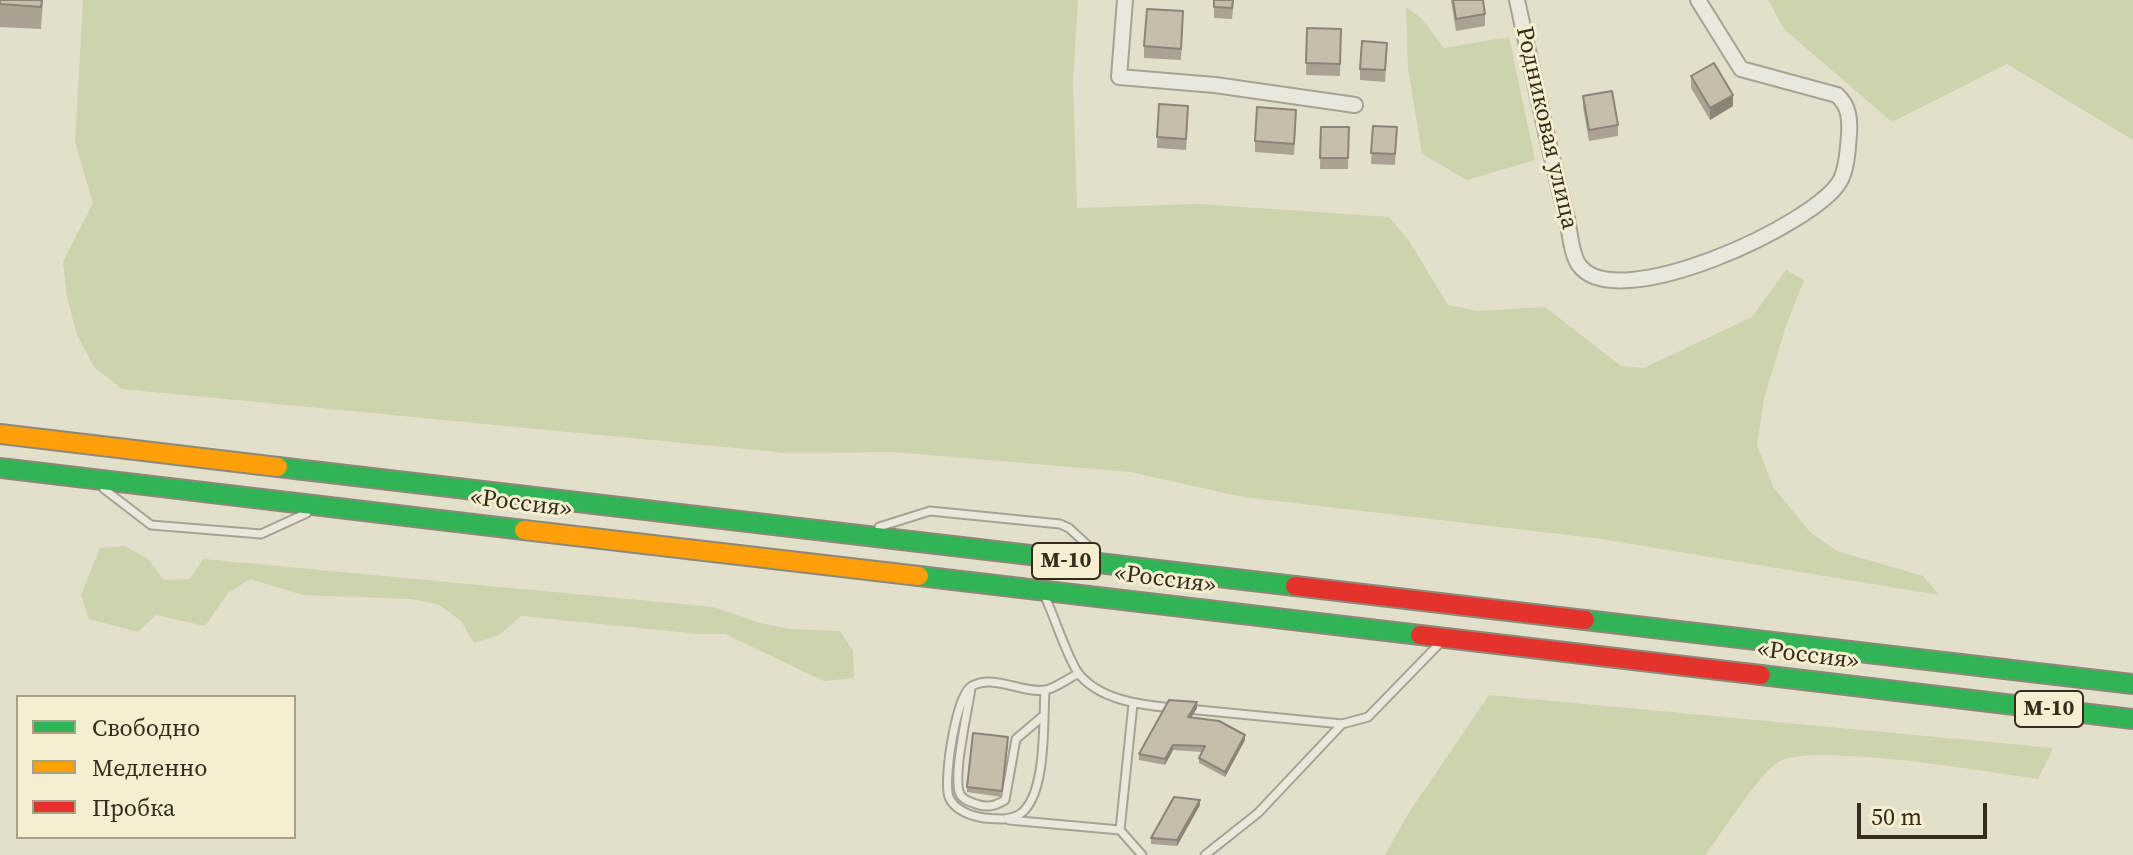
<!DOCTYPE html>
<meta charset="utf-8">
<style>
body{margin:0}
#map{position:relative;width:2133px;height:855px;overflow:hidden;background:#e2dfca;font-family:"Source Serif 4",serif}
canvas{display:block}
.legend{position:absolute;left:16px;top:695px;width:280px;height:144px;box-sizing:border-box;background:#f4efd0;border:2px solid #a8a188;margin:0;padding:10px 14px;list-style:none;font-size:24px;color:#352c1d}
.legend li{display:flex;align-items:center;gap:16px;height:40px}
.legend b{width:40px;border:2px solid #a8a188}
.scale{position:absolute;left:1857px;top:803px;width:130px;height:36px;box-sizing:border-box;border:4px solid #352c1d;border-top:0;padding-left:10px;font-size:24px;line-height:28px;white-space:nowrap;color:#352c1d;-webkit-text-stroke:6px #f4efd0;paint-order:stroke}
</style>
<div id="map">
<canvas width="2133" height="855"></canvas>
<ul class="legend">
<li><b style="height:10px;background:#30b455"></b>Свободно</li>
<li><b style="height:10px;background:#ff9f0a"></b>Медленно</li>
<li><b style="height:10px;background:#e5322d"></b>Пробка</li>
</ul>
<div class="scale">50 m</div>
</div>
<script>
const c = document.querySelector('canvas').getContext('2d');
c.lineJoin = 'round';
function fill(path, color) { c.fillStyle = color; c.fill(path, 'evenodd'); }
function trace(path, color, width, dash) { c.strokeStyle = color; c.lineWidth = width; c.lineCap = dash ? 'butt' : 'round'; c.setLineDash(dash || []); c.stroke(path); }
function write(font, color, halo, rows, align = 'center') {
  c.font = font + ' "Source Serif 4",serif'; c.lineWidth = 6; c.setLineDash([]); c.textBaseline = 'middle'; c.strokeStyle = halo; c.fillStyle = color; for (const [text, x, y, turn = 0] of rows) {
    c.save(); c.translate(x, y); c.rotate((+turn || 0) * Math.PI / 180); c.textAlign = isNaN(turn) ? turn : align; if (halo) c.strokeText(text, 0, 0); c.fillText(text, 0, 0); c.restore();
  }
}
const green = new Path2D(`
 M83,0H1078L1073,82L1077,208L1199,204L1389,217L1409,241L1448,305L1478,311L1545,307L1621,366L1644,368L1752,317L1786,270L1804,280L1786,326L1764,398L1757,445L1773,487L1810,532L1837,551L1923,576L1939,595L1602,539L1243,497L1130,472L895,452L787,453L122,389L94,367L77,335L67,297L63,262L93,203L75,142Z
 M1768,0H2133V140L2007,64L1892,122L1784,29Z
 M1406,7L1422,19L1444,48L1509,37L1535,160L1467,180L1422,154L1408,68Z
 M125,546L148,559L164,580L190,579L203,559L713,607L760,623L790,629L840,631L853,651L854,678L824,681L725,634H700L521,616L499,635L474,643L461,621L438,604L411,599L303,595L250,579L228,593L205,626L156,615L138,632L89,619L81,595L100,548Z
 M1489,695L2053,748L2038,779C1975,770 1913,759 1849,756C1829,755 1802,753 1782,760C1762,768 1721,835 1705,855H1385L1408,814Z`);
const lane = new Path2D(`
 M104,489L151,525L261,534L307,513
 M879,527L930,511L1060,524L1069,528L1096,553
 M1046,599C1054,616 1069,662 1079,674C1100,700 1141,705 1172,708
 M971,688C968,710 952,778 960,794C963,800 970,802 976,804C987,808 995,806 1005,800L1016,739L1043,716
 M1045,690C1043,721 1047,796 1020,814C1009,821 996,819 984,818C971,816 954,810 949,797C943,781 956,694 972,686C995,674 1023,694 1045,690C1055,689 1068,678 1078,674
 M1133,704L1120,830L1142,855
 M1188,709L1342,724L1368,717L1439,644
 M1009,820L1120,830
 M1205,855L1258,813L1342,724`);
const street = new Path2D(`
 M1125,0L1119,77L1215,85L1355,105
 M1517,0C1533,73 1548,146 1567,219C1570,232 1571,254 1579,265C1616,317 1816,224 1840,181C1847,169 1848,148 1849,134C1850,119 1849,106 1837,95L1741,69L1698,0`);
const fast = new Path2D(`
 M278,467L1295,586
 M0,468L524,530
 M919,576L1420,635
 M1585,620L2133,684
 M1761,675L2133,719`);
const slow = new Path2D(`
 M0,434L278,467
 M524,530L919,576`);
const jam = new Path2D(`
 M1295,586L1585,620
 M1420,635L1761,675`);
const wall = new Path2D(`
 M0,0H43L41,29L0,27Z
 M1214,0H1234L1232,19L1214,18Z
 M1451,0H1483L1485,14V26L1456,31Z
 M1183,23L1181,60L1144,58V46Z
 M1307,28L1341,29L1340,76L1306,75Z
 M1387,54L1385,82L1360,80V69Z
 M1691,76L1733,106L1710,120L1691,88Z
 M1583,96L1618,125V136L1589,141L1583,107Z
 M1188,117L1186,150L1157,148V137Z
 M1296,121L1294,155L1255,152V141Z
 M1373,126L1397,127L1395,165L1371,164Z
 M1321,127H1349L1348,169H1320Z
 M1197,708L1191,718L1245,740L1225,777L1199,763V758L1202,752L1173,750L1165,765L1139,760V754Z
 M1008,743L1002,797L967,792V787Z
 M1200,805L1177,846L1151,844V838Z`);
const shadedWall = new Path2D(`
 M1733,95V106L1710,120V108Z
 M1197,702V708L1188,723V717Z
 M1245,735V740L1225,777V772Z
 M1173,745V750L1165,765V759Z
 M1200,800V805L1177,846V840Z`);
const building = new Path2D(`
 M0,0H42L41,7L0,4Z
 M1214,0H1233L1232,8L1214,7Z
 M1453,0H1483L1485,14L1456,19Z
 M1147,9L1183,11L1181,49L1144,46Z
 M1307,28L1341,29L1340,64L1306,63Z
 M1362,41L1387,43L1385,70L1360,69Z
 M1714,63L1733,95L1710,108L1691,76Z
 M1612,91L1618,125L1589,130L1583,96Z
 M1159,104L1188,106L1186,139L1157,137Z
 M1257,107L1296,110L1294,144L1255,141Z
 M1373,126L1397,127L1395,154L1371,153Z
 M1321,127H1349L1348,158H1320Z
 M1169,700L1197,702L1188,717L1219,721L1245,735L1225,772L1199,758L1205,746L1173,745L1165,759L1139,754Z
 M973,733L1008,737L1002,791L967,787Z
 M1174,797L1200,800L1177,840L1151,838Z`);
const shields = [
 [1066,561,68],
 [2049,709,68]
];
const shieldNames = [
 ["М-10",1066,561],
 ["М-10",2049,709]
];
const streetNames = [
 ["Родниковая улица",1546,128,77],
 ["«Россия»",521,504,7],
 ["«Россия»",1165,580,7],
 ["«Россия»",1808,656,7]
];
fill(green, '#cdd3ad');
trace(lane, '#a7a394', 11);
trace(street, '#a7a394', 18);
trace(fast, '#8d887a', 22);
trace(slow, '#8d887a', 22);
trace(jam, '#8d887a', 22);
trace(lane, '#eae8dc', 7);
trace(street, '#eae8dc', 14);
trace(fast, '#30b455', 18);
trace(slow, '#ff9f0a', 18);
trace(jam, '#e5322d', 18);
fill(wall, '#aaa393');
fill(shadedWall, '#8b8478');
fill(building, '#c6bdab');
trace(building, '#8b8478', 2);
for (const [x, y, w] of shields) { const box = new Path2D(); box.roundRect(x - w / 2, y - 18, w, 36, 6); c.fillStyle = '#f4efd0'; c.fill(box); trace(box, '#352c1d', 2); }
write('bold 22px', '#352c1d', null, shieldNames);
write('24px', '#352c1d', '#f4efd0', streetNames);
</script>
